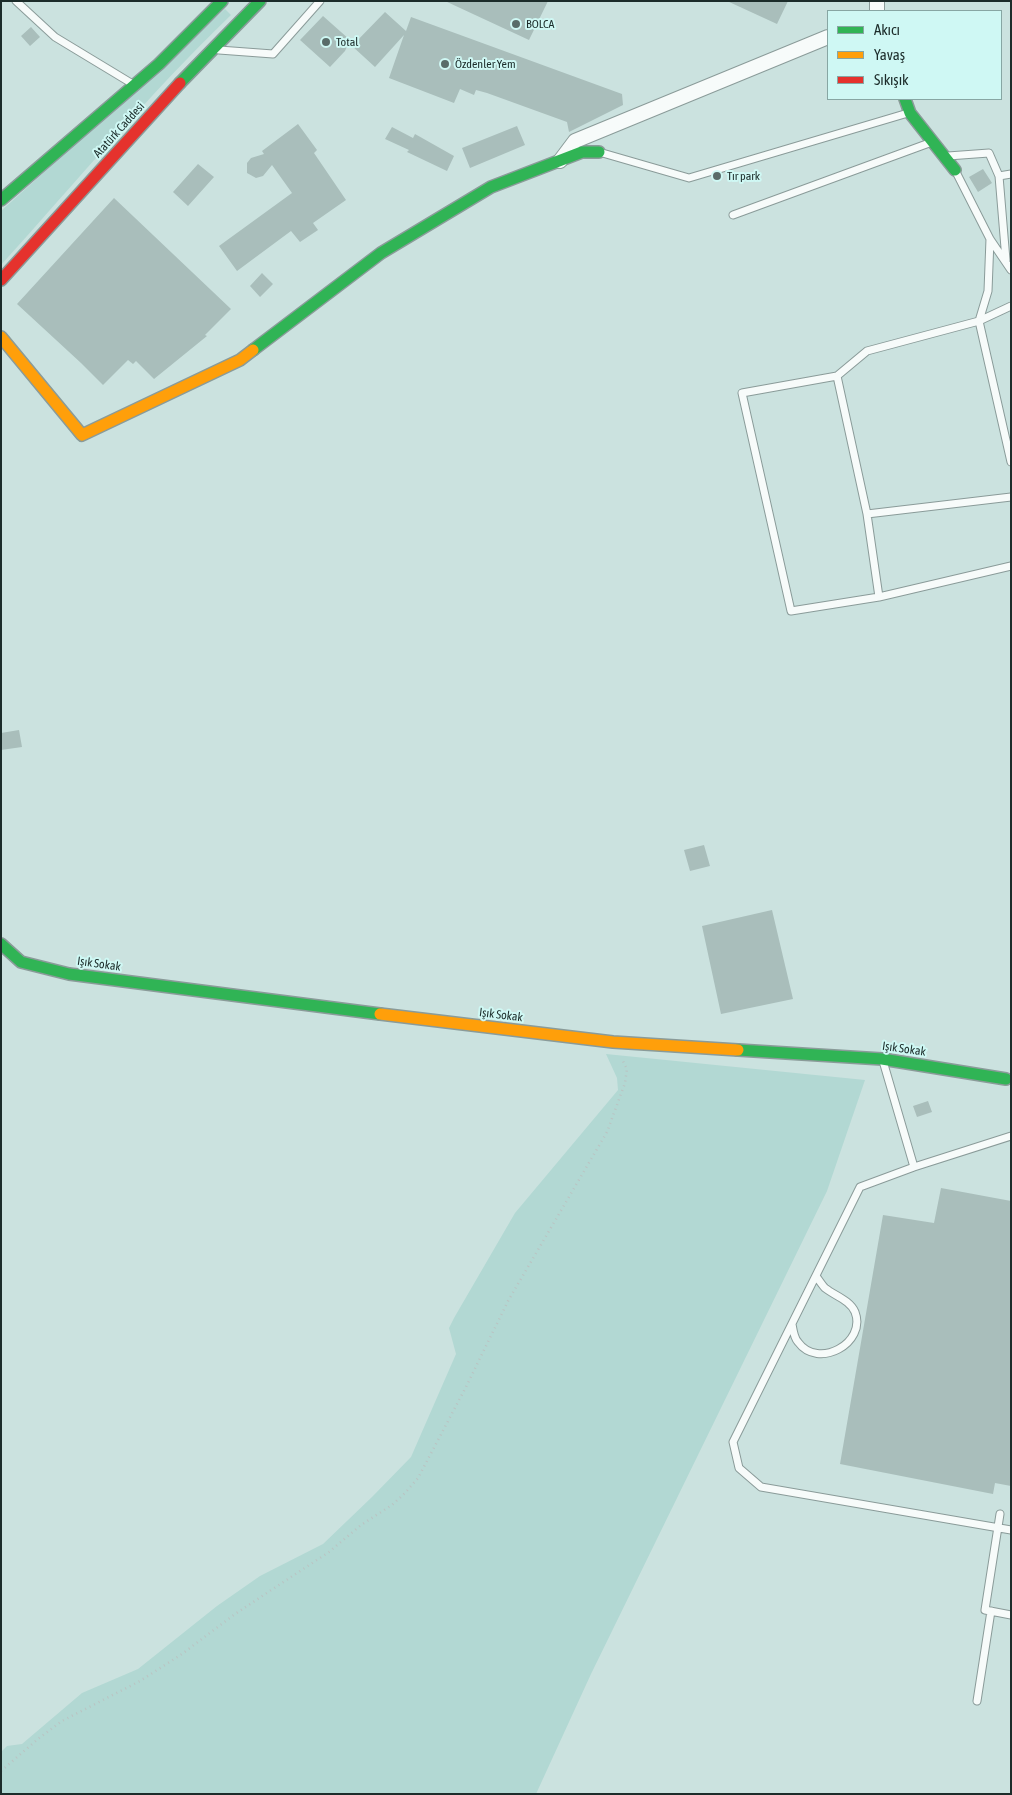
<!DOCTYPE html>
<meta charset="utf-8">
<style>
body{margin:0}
#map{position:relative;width:1012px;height:1795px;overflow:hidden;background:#cbe2df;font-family:"Asap Condensed",sans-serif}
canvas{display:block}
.frame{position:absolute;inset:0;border:2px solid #1c2c2a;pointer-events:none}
.legend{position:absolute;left:827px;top:10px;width:175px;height:90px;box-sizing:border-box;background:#cff8f4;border:1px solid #87a6a3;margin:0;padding:6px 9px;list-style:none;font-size:15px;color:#1c2c2a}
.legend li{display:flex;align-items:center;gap:10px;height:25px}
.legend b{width:25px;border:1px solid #87a6a3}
</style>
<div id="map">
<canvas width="1012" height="1795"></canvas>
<div class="frame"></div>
<ul class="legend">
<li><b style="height:6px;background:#30b455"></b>Akıcı</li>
<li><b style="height:6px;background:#ff9f0a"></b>Yavaş</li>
<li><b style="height:6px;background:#e5322d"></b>Sıkışık</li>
</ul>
</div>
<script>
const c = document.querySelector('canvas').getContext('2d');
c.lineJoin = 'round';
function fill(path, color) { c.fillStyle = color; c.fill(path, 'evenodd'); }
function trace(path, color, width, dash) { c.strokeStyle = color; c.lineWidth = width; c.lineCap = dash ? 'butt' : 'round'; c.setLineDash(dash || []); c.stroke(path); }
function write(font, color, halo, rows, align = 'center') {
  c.font = font + ' "Asap Condensed",sans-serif'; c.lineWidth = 4; c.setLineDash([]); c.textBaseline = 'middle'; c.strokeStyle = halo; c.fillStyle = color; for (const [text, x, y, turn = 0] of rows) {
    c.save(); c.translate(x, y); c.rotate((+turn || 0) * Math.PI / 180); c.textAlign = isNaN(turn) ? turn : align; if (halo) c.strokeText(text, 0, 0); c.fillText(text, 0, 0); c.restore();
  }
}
const green = new Path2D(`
 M225,9L231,15C149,94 77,181 1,265V211Z
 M606,1054L865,1080L827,1191L591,1674L536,1794H1V1752L7,1746L22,1744L82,1693L138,1669L217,1606L260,1576L323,1544L372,1497L411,1457L456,1354L449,1328L454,1318L515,1213L618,1090L617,1078Z`);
const building = new Path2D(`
 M445,1H548L529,40Z
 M727,1H788L777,24Z
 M385,12L406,31L411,17L622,94L623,105L569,132L567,122L487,93L476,90L474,95L460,89L454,103L389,78L404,35L375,67L352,46Z
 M323,16L350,40L345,51L330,67L300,40Z
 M31,27L40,37L30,46L21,36Z
 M298,124L317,150L314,153L346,200L313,223L318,230L300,242L291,231L237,271L219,246L292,193L272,165L263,176L256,178L247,173V163L251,158L264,154L262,151Z
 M517,126L525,145L470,168L462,148Z
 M392,127L413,138L415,134L454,156L447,171L407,152L409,150L385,139Z
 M198,164L214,177L188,206L173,192Z
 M983,169L992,183L978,192L969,177Z
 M114,198L231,309L205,335L207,336L154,379L136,361L133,364L128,360L103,385L81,363L17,304Z
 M262,273L273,284L260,297L250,286Z
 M19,730L22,747L1,750V733Z
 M704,845L710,866L690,871L684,850Z
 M772,910L793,999L721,1014L702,926Z
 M928,1101L932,1112L917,1117L913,1106Z
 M941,1188L1011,1201V1486L995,1483L993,1494L840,1464L883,1215L934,1223Z`);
const path = new Path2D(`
 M1,1771L38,1739L62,1721L140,1681L182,1654L235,1614L329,1552L361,1525L392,1505L405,1493L418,1478L467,1385L508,1301L607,1132L625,1083L627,1069L622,1059`);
const lane = new Path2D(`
 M16,1L55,37L131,83
 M219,50L273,54L320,1
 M599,152L689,178L908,113
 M948,156L989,153L999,176L1011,174
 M955,170L990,239L1011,270
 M999,176L1006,260
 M733,215L932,142
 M990,239L988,291L979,321L1011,306
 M837,376L867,351L979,321L1011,462
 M867,514L1011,497
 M879,597L867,514L837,376L742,393L791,611L879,597L1011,566
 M883,1061L914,1167
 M1011,1136L914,1167L860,1187L733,1442L739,1468L761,1487L1011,1530
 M792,1324C793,1330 794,1338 798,1342C818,1370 867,1343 855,1312C850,1300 835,1296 825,1288C822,1285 819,1280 816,1276
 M1000,1514L985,1610L1011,1615
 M977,1701L991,1611`);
const street = new Path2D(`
 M877,1V11
 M560,161L575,141L828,37`);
const fast = new Path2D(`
 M180,83L260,1
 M905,99L910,113L955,170
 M1,200L159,64L222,1
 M253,350L381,253L491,187L582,152H599
 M1,944L21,962L69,974L380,1014
 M738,1050L882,1059L1006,1079`);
const slow = new Path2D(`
 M1,337L82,435L240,360L253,350
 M380,1014L613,1042L738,1050`);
const jam = new Path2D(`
 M1,280L180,83`);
const markers = [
 [516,24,5,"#596c69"],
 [326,42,5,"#596c69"],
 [445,64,5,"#596c69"],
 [717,176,5,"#596c69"]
];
const poiNames = [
 ["BOLCA",526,24],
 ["Total",336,42],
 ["Özdenler Yem",455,64],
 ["Tır park",727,176]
];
const streetNames = [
 ["Atatürk Caddesi",119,130,-48],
 ["Işık Sokak",99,964,8],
 ["Işık Sokak",501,1015,7],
 ["Işık Sokak",904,1049,8]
];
fill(green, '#b2d8d3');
fill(building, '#a9bebb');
trace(lane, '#8a9b99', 9);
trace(street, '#8a9b99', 16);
trace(fast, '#8a9b99', 14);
trace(slow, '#8a9b99', 14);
trace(jam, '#8a9b99', 14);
trace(path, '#bac3c2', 2.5, [1, 4]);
trace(lane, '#f7fbfa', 7);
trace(street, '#f7fbfa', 14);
trace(fast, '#30b455', 11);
trace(slow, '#ff9f0a', 11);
trace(jam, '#e5322d', 11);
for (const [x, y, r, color] of markers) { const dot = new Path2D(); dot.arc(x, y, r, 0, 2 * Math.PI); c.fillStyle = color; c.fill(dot); trace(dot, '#cff8f4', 2); }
write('12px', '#1c2c2a', '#cff8f4', poiNames, 'left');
write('12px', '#1c2c2a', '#cff8f4', streetNames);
</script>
